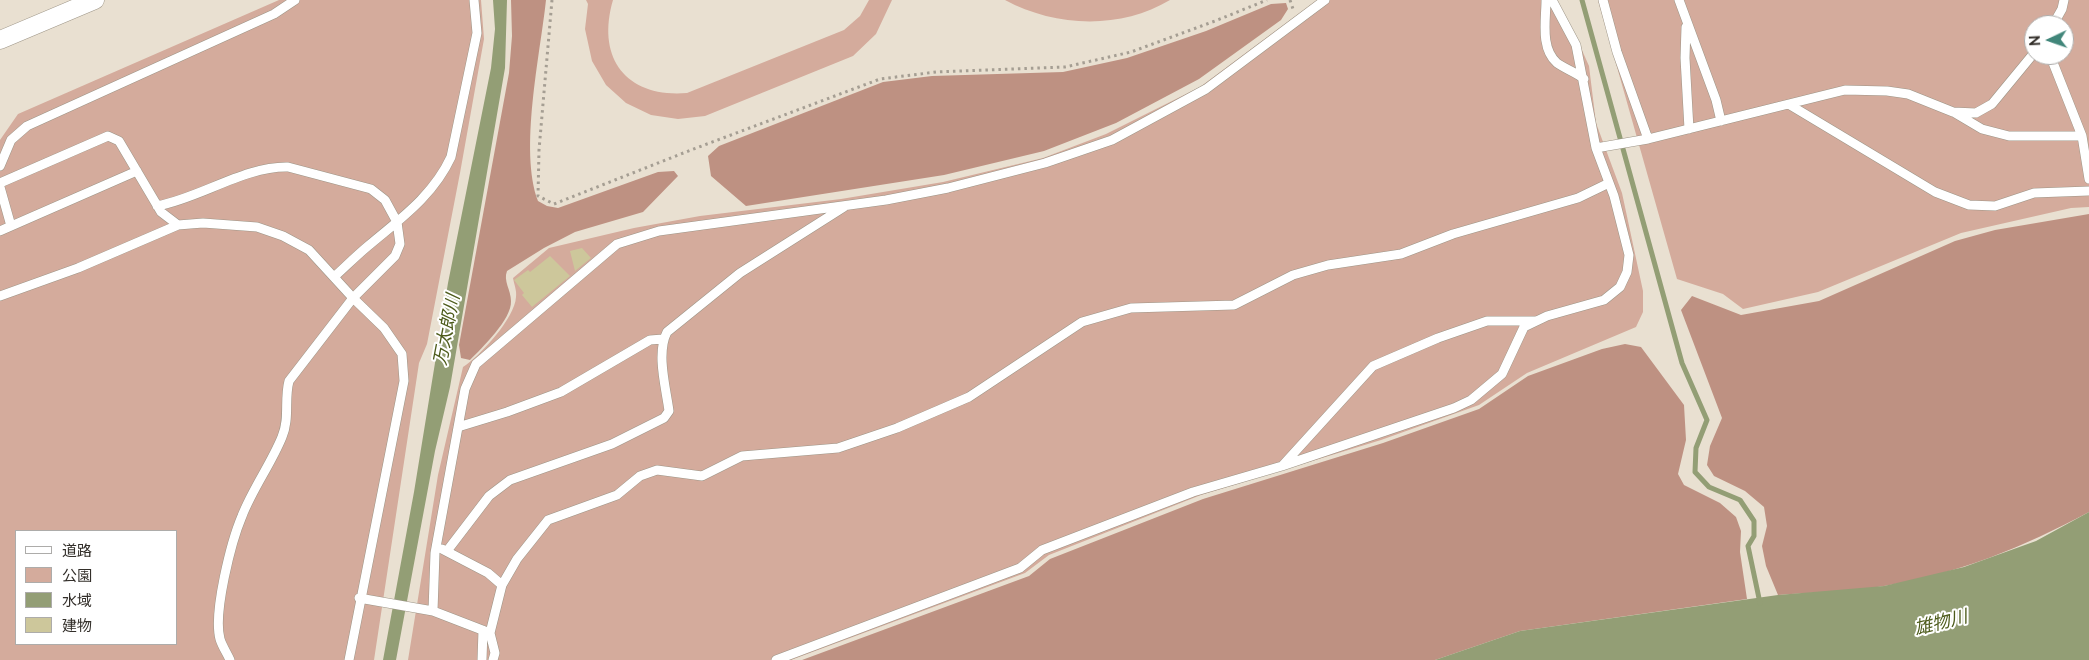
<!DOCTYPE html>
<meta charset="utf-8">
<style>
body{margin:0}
#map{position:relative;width:2089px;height:660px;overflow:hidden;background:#e9e0d1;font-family:Raleway,"Noto Sans JP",sans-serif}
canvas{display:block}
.legend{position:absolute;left:15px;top:530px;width:162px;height:115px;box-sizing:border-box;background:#fff;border:1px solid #adacaa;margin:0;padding:6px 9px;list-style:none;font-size:15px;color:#332f2a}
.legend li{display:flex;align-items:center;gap:10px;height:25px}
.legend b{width:25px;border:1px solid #adacaa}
.north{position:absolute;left:2024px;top:15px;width:50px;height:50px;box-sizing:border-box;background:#fff;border:1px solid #adacaa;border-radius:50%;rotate:267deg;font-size:14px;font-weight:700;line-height:20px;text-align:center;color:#332f2a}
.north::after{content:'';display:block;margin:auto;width:18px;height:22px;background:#41867a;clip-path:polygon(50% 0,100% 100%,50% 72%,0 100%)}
</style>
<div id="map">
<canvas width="2089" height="660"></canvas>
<ul class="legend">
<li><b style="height:6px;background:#fff"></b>道路</li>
<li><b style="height:14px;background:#d4ab9c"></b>公園</li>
<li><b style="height:14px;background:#939e75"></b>水域</li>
<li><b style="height:14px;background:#cdc79b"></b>建物</li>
</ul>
<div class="north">N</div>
</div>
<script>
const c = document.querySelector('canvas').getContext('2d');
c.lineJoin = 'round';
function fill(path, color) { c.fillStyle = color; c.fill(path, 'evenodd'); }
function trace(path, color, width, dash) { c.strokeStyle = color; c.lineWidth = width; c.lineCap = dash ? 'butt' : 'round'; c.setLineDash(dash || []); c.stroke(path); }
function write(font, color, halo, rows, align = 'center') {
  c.font = font + ' Raleway,"Noto Sans JP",sans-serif'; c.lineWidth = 4; c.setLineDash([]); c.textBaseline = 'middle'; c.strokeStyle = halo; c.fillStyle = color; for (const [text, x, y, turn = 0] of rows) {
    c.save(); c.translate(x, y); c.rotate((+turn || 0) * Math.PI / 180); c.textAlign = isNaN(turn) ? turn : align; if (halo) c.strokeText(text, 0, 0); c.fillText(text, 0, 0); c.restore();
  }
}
const green = new Path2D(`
 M279,0H481L484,39L460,173L427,344L419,363L374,660H0V140L18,114ZM16,531H176V644H16Z
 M586,0H613C596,58 626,98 687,93L844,30L860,16L869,0H892L876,34L853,56L705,116L678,119L651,115L626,103L606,85L592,61L585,29L588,4Z
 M1005,0H1170C1120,30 1055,27 1005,0Z
 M1317,0H1556L1573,30L1589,66L1596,123L1622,193L1643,291V312L1636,327L1527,373L1479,405L1381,440L1201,495L1049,555L1025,573L791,660H408L438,475L463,367C480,356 515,318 516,297C517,291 514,284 513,278L549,248L634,228L700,216L841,199L943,182L1043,158L1106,134L1200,87Z
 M1598,0H2089V207L2071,208L1961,233L1818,292L1743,309L1723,294L1677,279ZM2034,25H2064V55H2034Z`);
const forest = new Path2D(`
 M511,0H546C540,56 519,150 538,201L547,206L558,208L658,172L674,171L678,176L643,212L575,232L544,248L507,271C503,281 511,290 511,301C512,319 482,348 470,360L461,358L459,345L509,73L512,36Z
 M1286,3L1288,9L1281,20L1199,79L1116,123L1044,151L944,175L746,206L711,176L708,156L719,146L883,82L932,76L1063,72L1127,58L1206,31L1271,4Z
 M2089,214V512C2023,547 1958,574 1884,586C1850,592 1813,592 1778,595L1766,566L1762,546L1767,526L1764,507L1745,491L1714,476L1707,465L1710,446L1722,418L1681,310L1692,296L1741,315L1819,301L1955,241L1995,230Z
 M1625,344L1641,347L1684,405L1686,440L1678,474L1684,485L1720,503L1736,517L1741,531L1740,552L1747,599L1520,631L1435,660H802L1029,576L1050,559L1203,499L1383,443L1479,409L1528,376L1602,349Z`);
const water = new Path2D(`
 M493,0H507L505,68L450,387L435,451L396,660H383L414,492L448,283L491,68L495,29Z
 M2089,512V660H1435L1520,631L1778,595L1884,586L1964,567L2036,541Z`);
const stream = new Path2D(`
 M1582,0L1682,363L1707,420L1696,448L1695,472L1709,487L1740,500L1754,521V536L1748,546L1760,603`);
const building = new Path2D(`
 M582,248L591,258L575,271L570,251Z
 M550,256L570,276L532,307L522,295L524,293L514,280L528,270L530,272Z`);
const path = new Path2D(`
 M552,0L539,150L538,196L554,204L691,150L880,79L936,72L1065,67L1131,52L1215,21L1267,0
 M1290,0L1293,9`);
const lane = new Path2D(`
 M1546,0C1546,20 1540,48 1557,63C1565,69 1576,72 1584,79
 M1603,0L1617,52L1648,139
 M1679,0L1716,100L1721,121
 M2053,25L2062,9L2064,0
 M1686,27L1685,58L1689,129
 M2050,55L2082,136L2089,179
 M1790,105L1935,192L1969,205L1995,206L2034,193L2089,191
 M1955,113L1982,129L2009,136H2082
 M1596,148L1648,139L1845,90L1887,91L1908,94L1953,112L1976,113L1992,104L2034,53
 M0,166L11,140L27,126L274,14L295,0
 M0,183L108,136L119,141L161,212L178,225
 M0,187L11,226
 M157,206C200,198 245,166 288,167L371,189L385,200L397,222L400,244L395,256L353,298L289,381C284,400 290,418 282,437C271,464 253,488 242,516C231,542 213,613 220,639C222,646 227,653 230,660
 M0,231L137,171
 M334,277C345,267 356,256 368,246C400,219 433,196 451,157L477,33L474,0
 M0,296L78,268L178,225L203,223L257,227L283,236L309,250L353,298L384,328L402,354L404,381L349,660
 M458,427L507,412L561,392L650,340L663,339
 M1283,465L1373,366L1438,338L1487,321H1535
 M442,549L488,573L502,585
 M447,551L489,496L510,480L612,444L664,418L669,411C666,388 656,353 667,332L740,273L844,207
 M359,598L433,611L490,633L502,585L517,559L548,520L617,495L640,476L657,470L702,476L742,456L838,448L897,428L969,397L1082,322L1131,308L1234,305L1293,275L1328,265L1401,254L1453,234L1578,198L1609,183
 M433,611L435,553L465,389L476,364L617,244L659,231L886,200L948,188L1045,163L1112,140L1206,89L1325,0
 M490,633L495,653L493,660
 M482,660L483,630
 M776,660L1020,568L1042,550L1193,492L1282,466L1454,408L1471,400L1502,374L1524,327L1547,316L1604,300L1620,287L1627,272L1629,255L1614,196L1596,148L1576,45L1552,0`);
const street = new Path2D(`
 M0,40L95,0`);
const waterNames = [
 ["万太郎川",447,330,-79],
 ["雄物川",1941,623,-14]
];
fill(green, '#d4ab9c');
fill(forest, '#be9182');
fill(water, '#939e75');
trace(stream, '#939e75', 5);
fill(building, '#cdc79b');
trace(lane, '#9d9587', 10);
trace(street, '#9d9587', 19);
trace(path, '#a59e93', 3, [2.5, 4]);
trace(lane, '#fff', 9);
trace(street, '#fff', 18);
write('italic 18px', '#4d5b1b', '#fff', waterNames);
</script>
